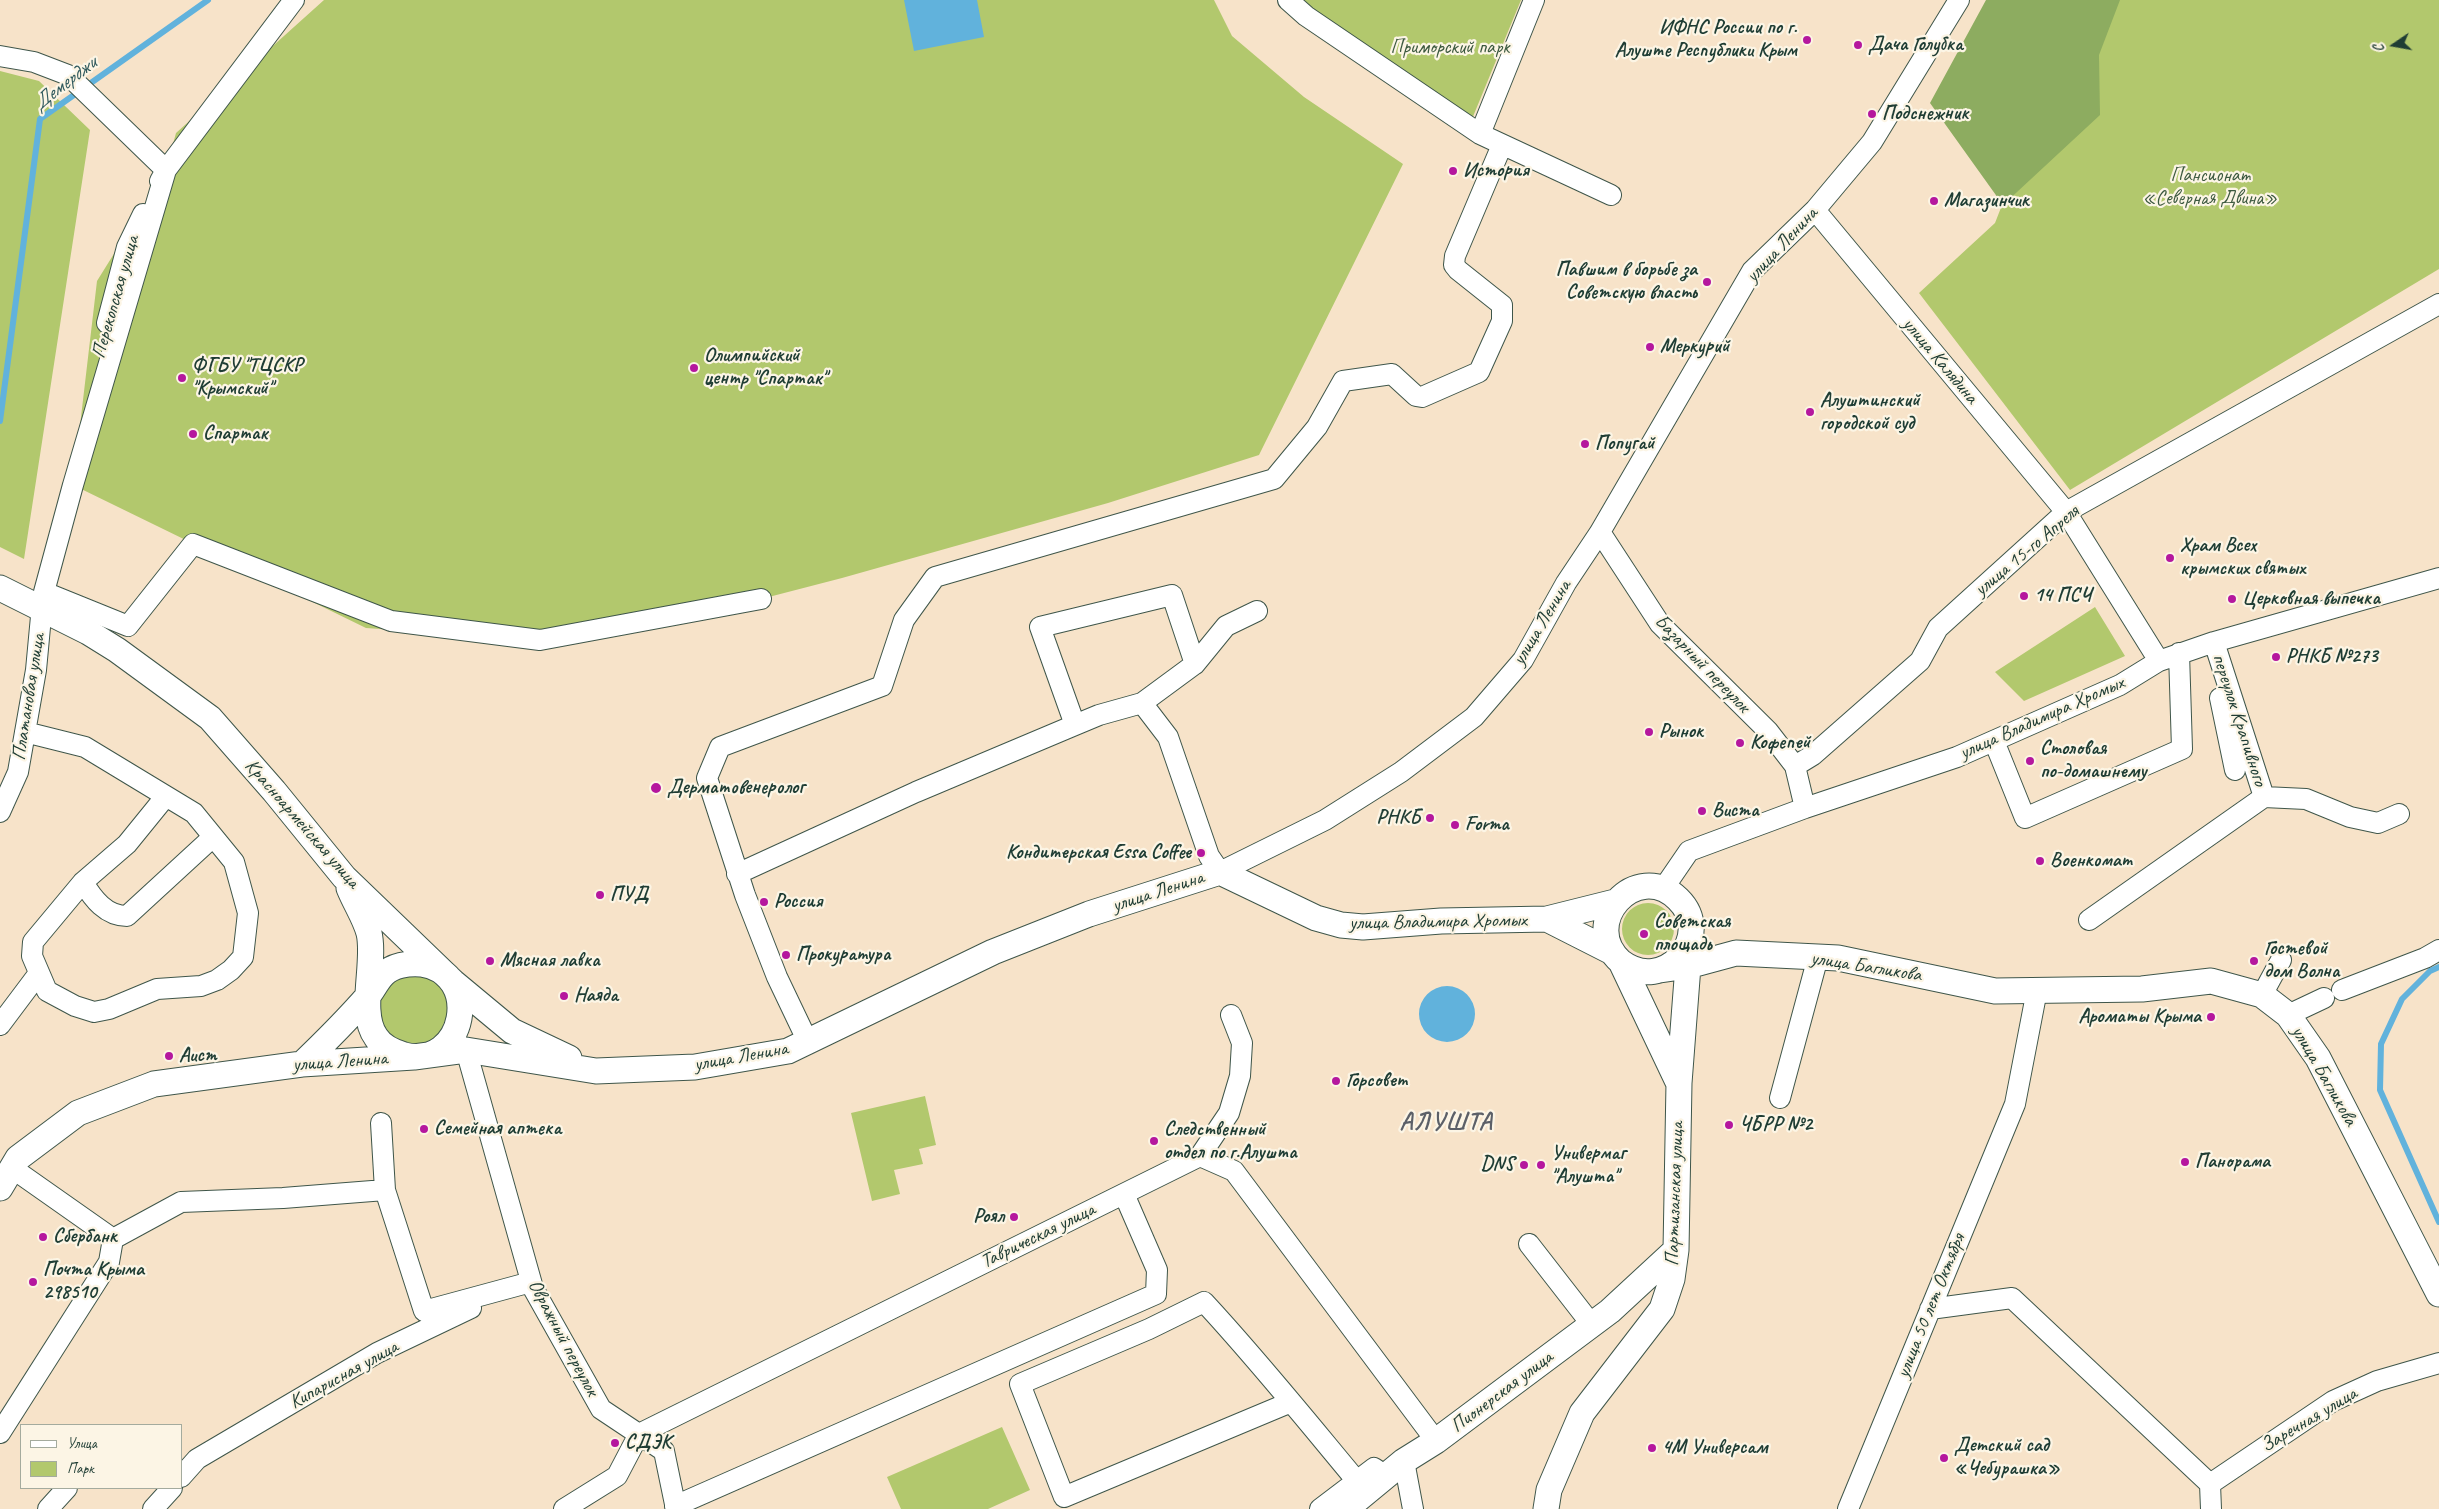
<!DOCTYPE html>
<meta charset="utf-8">
<style>
body{margin:0}
#map{position:relative;width:2439px;height:1509px;overflow:hidden;background:#f7e3c9;font-family:Caveat,sans-serif}
canvas{display:block}
.legend{position:absolute;left:20px;top:1424px;width:162px;height:65px;box-sizing:border-box;background:#fcf5e5;border:1px solid #a4ab9e;margin:0;padding:6px 9px;list-style:none;font-size:15px;color:#1f3d34}
.legend li{display:flex;align-items:center;gap:10px;height:25px}
.legend b{width:25px;border:1px solid #a4ab9e}
.north{position:absolute;left:2369px;top:20px;width:50px;height:50px;-webkit-text-stroke:4px #fcf5e5;paint-order:stroke;rotate:258deg;font-size:14px;font-weight:700;line-height:20px;text-align:center;color:#1f3d34}
.north::after{content:'';display:block;margin:auto;width:18px;height:22px;background:#1f3d34;clip-path:polygon(50% 0,100% 100%,50% 72%,0 100%)}
</style>
<div id="map">
<canvas width="2439" height="1509"></canvas>
<ul class="legend">
<li><b style="height:6px;background:#fff"></b>Улица</li>
<li><b style="height:14px;background:#b2c86d"></b>Парк</li>
</ul>
<div class="north">С</div>
</div>
<script>
const c = document.querySelector('canvas').getContext('2d');
c.lineJoin = 'round';
function fill(path, color) { c.fillStyle = color; c.fill(path, 'evenodd'); }
function trace(path, color, width, dash) { c.strokeStyle = color; c.lineWidth = width; c.lineCap = dash ? 'butt' : 'round'; c.setLineDash(dash || []); c.stroke(path); }
function write(font, color, halo, rows, align = 'center') {
  c.font = font + ' Caveat,sans-serif'; c.lineWidth = 4.5; c.setLineDash([]); c.textBaseline = 'middle'; c.strokeStyle = halo; c.fillStyle = color; for (const [text, x, y, turn = 0] of rows) {
    c.save(); c.translate(x, y); c.rotate((+turn || 0) * Math.PI / 180); c.textAlign = isNaN(turn) ? turn : align; if (halo) c.strokeText(text, 0, 0); c.fillText(text, 0, 0); c.restore();
  }
}
const green = new Path2D(`
 M324,0H1214L1232,36L1304,97L1403,164L1259,455L1108,503L842,578L761,599L540,640L366,628L73,485L97,281L166,170L176,133Z
 M1289,0H1521L1472,119Z
 M2082,0H2439V269L2070,490L1919,293L1995,223Z
 M0,71L39,81L90,130L24,559L0,547Z
 M2095,607L2125,656L2024,701L1995,672Z
 M1622 929a26 26 0 1 1 52 0a26 26 0 1 1-52 0Z
 M425,969L454,997L435,1046L385,1040L376,990L385,979Z
 M925,1096L936,1145L919,1149L923,1164L894,1170L900,1194L872,1201L851,1113Z
 M1002,1427L1030,1490L988,1509H901L887,1477Z`);
const forest = new Path2D(`
 M1986,0H2120L2099,55L2100,115L2003,205L1930,103Z`);
const water = new Path2D(`
 M904,0H977L984,37L914,51Z
 M1419 1014a28 28 0 1 1 56 0a28 28 0 1 1-56 0Z`);
const stream = new Path2D(`
 M0,421L40,119L208,0
 M2439,967L2430,971L2402,999L2381,1044L2380,1090L2439,1222`);
const minor = new Path2D(`
 M1288,0L1306,16L1480,134L1611,195
 M0,56L34,62L68,75L166,170L73,485L44,592L128,626L193,544L391,621L540,640L761,599
 M1480,134L1534,0
 M160,181L166,170L294,0
 M1815,210L2066,512L2159,661
 M107,323L127,247L143,214
 M1600,532L1660,624L1768,731L1795,766L1805,808
 M2214,642L2264,797
 M2220,698L2235,770
 M1142,703L1195,664L1226,626L1257,611
 M1075,725L1040,627L1172,595L1195,664
 M25,732L85,747L194,813L234,862L248,913L243,957L231,970L217,980L201,986L157,989L109,1009L94,1012L75,1006L47,991L32,956L33,942L83,882L127,844L166,796
 M1994,741L2025,818L2182,749L2179,653
 M1795,766L1813,755L1920,661L1938,628L2066,512L2439,304
 M0,812L18,772L36,670L43,595
 M737,874L916,792L1075,725L1099,715L1142,703L1168,737L1209,856L1220,872L1325,820L1401,772L1474,717L1523,660L1566,583L1600,532L1752,271L1815,210L1872,142L1959,0
 M83,882C93,899 106,916 127,916L213,837
 M1663,889L1689,851L1805,808L1957,757L2120,685L2159,661L2214,642L2439,578
 M2089,920L2264,797L2306,799L2350,817L2378,823L2399,814
 M2342,990L2425,958L2439,950
 M2262,995L2281,960
 M2288,1015L2324,998
 M0,1025L39,973
 M808,1042L777,977L745,895L707,778L720,747L882,686L904,620L935,577L1274,479L1317,427L1343,381L1392,374L1416,396L1422,397L1479,372L1502,321V305L1458,270L1454,265L1455,256L1502,145
 M466,1050L533,1288L601,1409L664,1451L676,1509
 M1780,1098L1818,957
 M381,1123L385,1190
 M1200,1156L1229,1113L1240,1076L1242,1043L1231,1015
 M12,1168L113,1239L181,1202L283,1198L385,1190L424,1311L531,1282
 M1529,1244L1592,1325
 M1930,1309L2012,1298L2210,1484
 M1291,1402L1064,1497L1020,1384L1149,1329L1204,1302C1257,1359 1306,1420 1356,1480
 M0,1433L109,1262L113,1239
 M1404,1461L1413,1509
 M181,1477L197,1459L377,1353L471,1308
 M2210,1484L2333,1401L2377,1381L2439,1363
 M2210,1484L2211,1509
 M675,1506L1156,1294L1157,1270L1124,1194
 M48,1509L67,1488
 M153,1509L172,1488
 M564,1509L617,1476L639,1434L1200,1156L1234,1171L1436,1441
 M1320,1509L1374,1468L1386,1476
 M1848,1509L2015,1104L2037,990`);
const major = new Path2D(`
 M0,588L88,632L117,650L210,718L274,791L344,877L453,982L512,1031L569,1058
 M1547,919L1612,952
 M1621,962C1664,995 1716,936 1678,899C1636,858 1578,924 1621,962L1678,1082
 M1660,970L1688,966L1736,953L1838,958L1995,991L2142,989L2211,981L2262,995L2288,1015L2318,1058L2439,1294
 M302,1064C325,1042 347,1020 368,996C373,990 377,981 383,975C392,965 409,963 421,964C484,973 465,1070 404,1055C394,1052 382,1047 376,1037C358,1013 376,962 369,933C365,918 355,903 349,888
 M0,1188L18,1158L78,1113L154,1084L302,1064L414,1057L466,1050L596,1071L695,1067L788,1051L993,952L1089,914L1220,872L1316,918L1341,925L1363,927L1441,921L1547,919L1615,902
 M1346,1509L1404,1461L1436,1441L1610,1311L1676,1250
 M1546,1509L1549,1490L1582,1413L1662,1309L1672,1279L1676,1250L1679,1083L1688,966L1687,946`);
const markers = [
 [1807,40,5,"#b5179e"],
 [1858,45,5,"#b5179e"],
 [1872,114,5,"#b5179e"],
 [1453,171,5,"#b5179e"],
 [1934,201,5,"#b5179e"],
 [1707,282,5,"#b5179e"],
 [1650,347,5,"#b5179e"],
 [694,368,5,"#b5179e"],
 [182,378,5,"#b5179e"],
 [1810,412,5,"#b5179e"],
 [193,434,5,"#b5179e"],
 [1585,444,5,"#b5179e"],
 [2170,558,5,"#b5179e"],
 [2024,596,5,"#b5179e"],
 [2232,599,5,"#b5179e"],
 [2276,657,5,"#b5179e"],
 [1649,732,5,"#b5179e"],
 [1740,743,5,"#b5179e"],
 [2030,761,5,"#b5179e"],
 [656,788,6,"#b5179e"],
 [1702,811,5,"#b5179e"],
 [1430,818,5,"#b5179e"],
 [1455,825,5,"#b5179e"],
 [1201,853,5,"#b5179e"],
 [2040,861,5,"#b5179e"],
 [600,895,5,"#b5179e"],
 [764,902,5,"#b5179e"],
 [1644,934,5,"#b5179e"],
 [786,955,5,"#b5179e"],
 [490,961,5,"#b5179e"],
 [2254,961,5,"#b5179e"],
 [564,996,5,"#b5179e"],
 [2211,1017,5,"#b5179e"],
 [169,1056,5,"#b5179e"],
 [1336,1081,5,"#b5179e"],
 [1729,1125,5,"#b5179e"],
 [424,1129,5,"#b5179e"],
 [1154,1141,5,"#b5179e"],
 [2185,1162,5,"#b5179e"],
 [1524,1165,5,"#b5179e"],
 [1541,1165,5,"#b5179e"],
 [1014,1217,5,"#b5179e"],
 [43,1237,5,"#b5179e"],
 [33,1282,5,"#b5179e"],
 [615,1443,5,"#b5179e"],
 [1652,1448,5,"#b5179e"],
 [1944,1458,5,"#b5179e"]
];
const poiNames = [
 ["ИФНС России по г.",1797,28,"right"],
 ["Алуште Республики Крым",1797,51,"right"],
 ["Дача Голубка",1868,45],
 ["Подснежник",1882,114],
 ["История",1463,171],
 ["Магазинчик",1944,201],
 ["Павшим в борьбе за",1697,270,"right"],
 ["Советскую власть",1697,293,"right"],
 ["Меркурий",1660,347],
 ["Олимпийский",704,356],
 ["центр \"Спартак\"",704,379],
 ["ФГБУ \"ТЦСКР",192,366],
 ["\"Крымский\"",192,389],
 ["Алуштинский",1820,401],
 ["городской суд",1820,424],
 ["Спартак",203,434],
 ["Попугай",1595,444],
 ["Храм Всех",2180,546],
 ["крымских святых",2180,569],
 ["14 ПСЧ",2034,596],
 ["Церковная выпечка",2242,599],
 ["РНКБ №273",2286,657],
 ["Рынок",1659,732],
 ["Кофепей",1750,743],
 ["Столовая",2040,749],
 ["по-домашнему",2040,772],
 ["Дерматовенеролог",667,788],
 ["Виста",1712,811],
 ["РНКБ",1420,818,"right"],
 ["Forma",1465,825],
 ["Кондитерская Essa Coffee",1191,853,"right"],
 ["Военкомат",2050,861],
 ["ПУД",610,895],
 ["Россия",774,902],
 ["Советская",1654,922],
 ["площадь",1654,945],
 ["Гостевой",2264,949],
 ["дом Волна",2264,972],
 ["Прокуратура",796,955],
 ["Мясная лавка",500,961],
 ["Наяда",574,996],
 ["Ароматы Крыма",2201,1017,"right"],
 ["Аист",179,1056],
 ["Горсовет",1346,1081],
 ["ЧБРР №2",1739,1125],
 ["Семейная аптека",434,1129],
 ["Следственный",1164,1130],
 ["отдел по г.Алушта",1164,1153],
 ["Универмаг",1551,1154],
 ["\"Алушта\"",1551,1177],
 ["Панорама",2195,1162],
 ["DNS",1514,1165,"right"],
 ["Роял",1004,1217,"right"],
 ["Сбербанк",53,1237],
 ["Почта Крыма",43,1270],
 ["298510",43,1293],
 ["СДЭК",625,1443],
 ["Детский сад",1954,1446],
 ["«Чебурашка»",1954,1469],
 ["4М Универсам",1662,1448]
];
const parkNames = [
 ["Приморский парк",1450,48],
 ["Пансионат",2210,176],
 ["«Северная Двина»",2210,199]
];
const streetNames = [
 ["улица Ленина",1782,245,-47],
 ["Перекопская улица",116,297,-74],
 ["улица Калядина",1940,361,50],
 ["улица 15-го Апреля",2027,551,-40],
 ["улица Ленина",1542,623,-59],
 ["Базарный переулок",1702,664,46],
 ["Платановая улица",29,697,-81],
 ["улица Владимира Хромых",2042,718,-24],
 ["переулок Крапивного",2239,720,72],
 ["Красноармейская улица",302,824,49],
 ["улица Ленина",1158,892,-18],
 ["улица Владимира Хромых",1438,922,-1],
 ["улица Багликова",1866,967,9],
 ["улица Ленина",741,1057,-10],
 ["улица Ленина",340,1062,-4],
 ["улица Багликова",2324,1076,60],
 ["Партизанская улица",1675,1194,-88],
 ["Таврическая улица",1038,1236,-26],
 ["улица 50 лет Октября",1931,1306,-68],
 ["Овражный переулок",563,1338,62],
 ["Кипарисная улица",344,1375,-29],
 ["Пионерская улица",1502,1392,-37],
 ["Заречная улица",2309,1420,-31]
];
const waterNames = [
 ["Демерджи",65,84,-38]
];
const districtNames = [
 ["АЛУШТА",1446,1122]
];
fill(green, '#b2c86d');
fill(forest, '#8dac60');
fill(water, '#61b2dc');
trace(stream, '#61b2dc', 6);
trace(minor, '#3f564a', 22);
trace(major, '#3f564a', 27);
trace(minor, '#fff', 20);
trace(major, '#fff', 25);
for (const [x, y, r, color] of markers) { const dot = new Path2D(); dot.arc(x, y, r, 0, 2 * Math.PI); c.fillStyle = color; c.fill(dot); trace(dot, '#fcf5e5', 2); }
write('bold 20px', '#1f3d34', '#fcf5e5', poiNames, 'left');
write('20px', '#3c593f', '#fcf5e5', parkNames);
write('20px', '#1f3d34', '#fcf5e5', streetNames);
write('italic 21px', '#305a5e', '#fcf5e5', waterNames);
c.letterSpacing = '1px';
write('bold 25px', '#5c6068', '#fcf5e5', districtNames);
c.letterSpacing = '0px';
</script>
